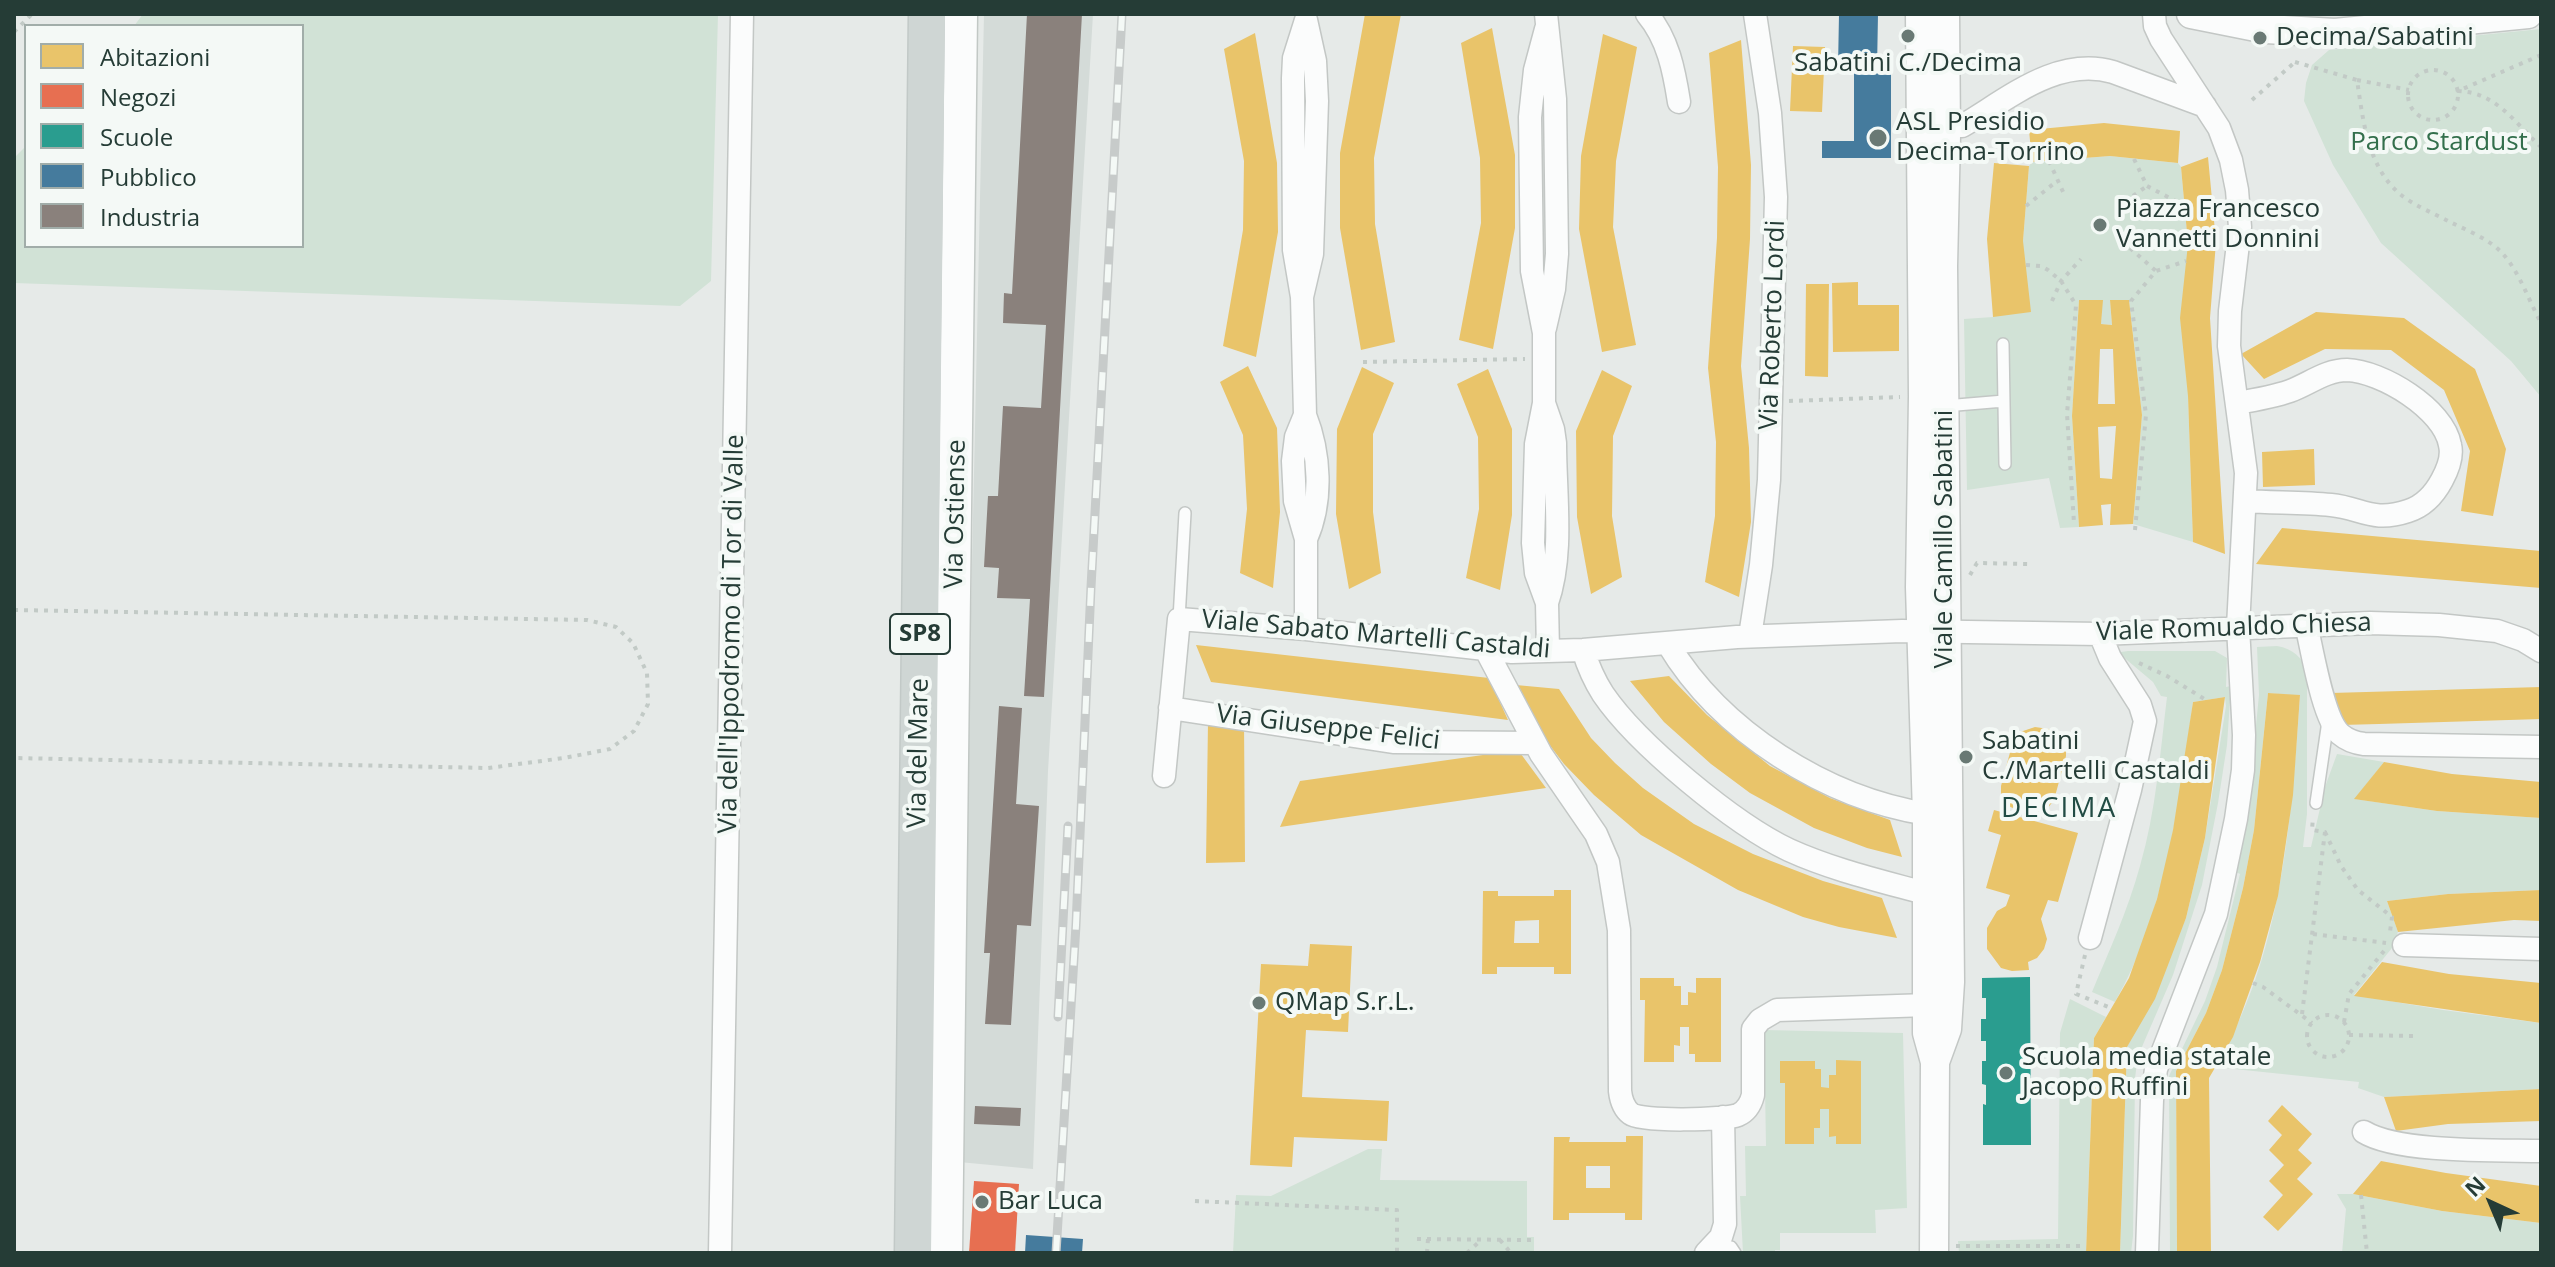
<!DOCTYPE html>
<style>
body{margin:0}
#map{position:relative;width:2555px;height:1267px;overflow:hidden;background:#e6eae8;font-family:"Open Sans",sans-serif}
canvas{display:block}
.frame{position:absolute;inset:0;border:16px solid #253c36;pointer-events:none}
.legend{position:absolute;left:24px;top:24px;width:280px;height:224px;box-sizing:border-box;background:#f4f9f6;border:2px solid #a1ada9;margin:0;padding:10px 14px;list-style:none;font-size:24px;color:#253c36}
.legend li{display:flex;align-items:center;gap:16px;height:40px}
.legend b{width:40px;border:2px solid #a1ada9}
.north{position:absolute;left:2451px;top:1163px;width:80px;height:80px;-webkit-text-stroke:6px #f4f9f6;paint-order:stroke;rotate:316deg;font-size:22px;font-weight:700;line-height:32px;text-align:center;color:#253c36}
.north::after{content:'';display:block;margin:auto;width:28px;height:36px;background:#253c36;clip-path:polygon(50% 0,100% 100%,50% 72%,0 100%)}
</style>
<div id="map">
<canvas width="2555" height="1267"></canvas>
<div class="frame"></div>
<ul class="legend">
<li><b style="height:22px;background:#e9c46a"></b>Abitazioni</li>
<li><b style="height:22px;background:#e76f51"></b>Negozi</li>
<li><b style="height:22px;background:#2a9d8f"></b>Scuole</li>
<li><b style="height:22px;background:#457b9d"></b>Pubblico</li>
<li><b style="height:22px;background:#8a817c"></b>Industria</li>
</ul>
<div class="north">N</div>
</div>
<script>
const c = document.querySelector('canvas').getContext('2d');
c.lineJoin = 'round';
function fill(path, color) { c.fillStyle = color; c.fill(path, 'evenodd'); }
function trace(path, color, width, dash) { c.strokeStyle = color; c.lineWidth = width; c.lineCap = dash ? 'butt' : 'round'; c.setLineDash(dash || []); c.stroke(path); }
function write(font, color, halo, rows, align = 'center') {
  c.font = font + ' "Open Sans",sans-serif'; c.lineWidth = 8; c.setLineDash([]); c.textBaseline = 'middle'; c.strokeStyle = halo; c.fillStyle = color; for (const [text, x, y, turn = 0] of rows) {
    c.save(); c.translate(x, y); c.rotate((+turn || 0) * Math.PI / 180); c.textAlign = isNaN(turn) ? turn : align; if (halo) c.strokeText(text, 0, 0); c.fillText(text, 0, 0); c.restore();
  }
}
const built = new Path2D(`
 M984,14H1093L1048,771L1033,1169L959,1162Z`);
const green = new Path2D(`
 M143,14H718L711,281L680,306L14,283V158L26,146V246H302V26H134Z
 M2541,29V397L2511,361L2381,243L2333,165L2304,101L2306,83L2312,65L2329,50Z
 M2110,156L2178,163L2181,167L2188,244V396L2193,542L2133,524L2142,415L2129,300H2110L2112,325L2101,324L2102,300H2079L2072,416L2079,527L2060,528L2049,478L1967,490L1964,319L1993,317L2023,241L2029,166L2032,162Z
 M2277,646C2293,649 2303,657 2307,673V814L2303,847H2311L2325,787L2337,754L2384,762L2355,799L2437,811L2541,818V890L2448,894L2387,901L2398,932L2392,948L2354,995L2443,1010L2541,1023V1089L2384,1097L2358,1088L2359,1082L2215,1067C2282,956 2291,822 2300,696L2268,693L2254,830L2243,888L2222,970L2206,1013L2176,1071L2177,1253H2170L2169,1076L2205,1001L2217,967L2240,874L2234,871L2251,776L2259,695L2257,647Z
 M2215,651L2227,658L2226,687L2231,686L2227,745L2218,803L2202,885L2173,975L2138,1056L2135,1078L2133,1236L2131,1253H2120L2127,1047L2186,918L2205,838L2226,706L2225,697L2193,702C2179,803 2166,913 2115,1002L2092,992C2109,951 2128,910 2140,866C2156,811 2160,754 2167,697L2161,696L2153,682L2121,655V652L2128,651Z
 M2070,999L2106,1017L2094,1038L2086,1253H1959L1958,1241L2058,1239L2060,1033Z
 M1764,1030L1903,1033L1907,1208L1875,1210L1876,1233H1780V1250H1775V1253H1743L1740,1196H1746L1745,1146H1766Z
 M1368,1149H1382L1380,1180L1527,1181V1237H1534V1253H1233L1236,1195L1271,1196Z
 M2337,1194H2353L2442,1211L2541,1223V1253H2342L2346,1209Z`);
const homes = new Path2D(`
 M1365,14H1401L1374,158L1375,224L1395,342L1361,350L1340,228V153Z
 M1492,28L1515,155V228L1493,349L1459,340L1481,223L1480,158L1461,43Z
 M1255,33L1277,163L1278,232L1256,357L1223,346L1243,230L1244,161L1224,49Z
 M1603,34L1637,47L1616,161L1613,227L1636,345L1602,352L1579,229L1581,156Z
 M1741,40L1751,165L1750,239L1741,366L1749,448L1751,522L1739,597L1705,582L1715,516L1716,442L1708,368L1717,238L1718,167L1709,53Z
 M1793,46L1825,47L1822,112L1790,111Z
 M2104,123L2180,131L2178,163L2110,156L2032,162L2029,130Z
 M2208,157L2216,242L2210,318L2225,554L2193,542L2188,396L2180,318L2188,244L2181,167Z
 M1994,163L2029,166L2023,241L2031,312L1993,317L1987,239Z
 M1858,282V305H1899V351L1833,352L1832,283Z
 M1806,284H1829L1828,377L1805,376Z
 M2079,300H2103L2101,324L2112,325L2110,300H2129L2142,415L2133,524L2110,525L2111,504L2101,505L2103,525L2079,527L2072,416ZM2100,349H2113L2115,404H2098ZM2116,426L2112,479L2100,478L2098,427Z
 M2316,312L2404,318L2475,369L2506,449L2493,516L2461,511L2470,451L2444,390L2391,350L2325,349L2264,379L2241,354Z
 M1248,366L1277,428L1280,512L1273,588L1240,573L1247,509L1243,435L1220,382Z
 M1362,367L1394,383L1373,434V512L1381,573L1349,589L1336,514L1337,429Z
 M1488,369L1512,429V515L1500,590L1466,578L1479,509L1478,437L1457,384Z
 M1602,370L1632,386L1613,436L1612,516L1622,577L1591,594L1577,517L1576,431Z
 M2314,449L2315,485L2263,487L2262,452Z
 M2282,528L2541,551V588L2256,564Z
 M1196,645L1489,678L1508,720L1211,682Z
 M1669,676L1707,715L1770,766L1830,798L1890,820L1902,857L1867,848L1814,828L1750,793L1711,764L1664,722L1630,681Z
 M1516,685L1559,689L1591,738L1615,763L1643,788L1694,824L1753,854L1823,881L1882,898L1897,938L1839,927L1803,917L1738,890L1641,835L1594,795L1564,764L1533,723Z
 M2541,687V719L2379,724L2341,725L2331,693Z
 M2268,693L2300,695L2293,795L2278,896L2260,962L2233,1037L2209,1078L2211,1253H2177L2176,1071L2206,1013L2222,970L2243,888L2254,830Z
 M2225,697L2205,838L2186,918L2155,999L2127,1047L2120,1253H2086L2094,1038L2129,978L2157,899L2173,830L2193,702Z
 M1244,721L1245,862L1206,863L1208,722Z
 M2035,727L2049,729L2062,738L2066,746V756L2054,800L2044,813L2029,815L2006,805L2001,796V786L2012,745L2020,732Z
 M1518,750L1546,788L1280,827L1300,781Z
 M2384,762L2452,774L2541,782V818L2437,811L2354,799Z
 M1994,810L2078,833L2058,902L2048,900L2041,919L2047,939L2044,949L2037,958L2028,962L2029,970L2012,971L2001,968L1987,949V928L1997,911L2006,906L2010,895L1986,888L2001,835L1988,831Z
 M1554,890H1571V974H1554V967H1497V974H1482L1483,891H1498V896H1554ZM1539,920V943H1514L1515,921Z
 M2541,890V921L2514,920L2398,932L2387,901L2448,894Z
 M1310,944L1352,946L1348,1032L1306,1030L1302,1097L1389,1101L1387,1141L1294,1137L1292,1167L1250,1165L1261,964L1308,966Z
 M2382,962L2449,974L2541,983V1023L2354,996Z
 M1640,978H1674V986H1681V1005H1688V992L1696,993V978H1721V1062H1695V1054H1689V1027H1680V1046L1674,1045V1062H1644L1645,1000H1640Z
 M1836,1060L1861,1061V1144H1836V1136L1829,1137V1109H1820V1128H1814V1144H1785V1083H1780V1061H1815V1069H1821V1087L1829,1088V1075H1836Z
 M2541,1089V1121L2448,1124L2396,1131L2384,1097Z
 M2282,1105L2312,1134L2298,1150L2312,1163L2297,1179L2313,1194L2278,1231L2263,1217L2283,1195L2269,1181L2284,1165L2269,1150L2282,1135L2268,1121Z
 M1626,1136H1643L1642,1220H1625V1213H1569V1220H1553L1554,1137H1570L1569,1142H1626ZM1586,1166H1610V1188H1586Z
 M2381,1161L2446,1173L2541,1186V1223L2442,1211L2353,1194Z`);
const shops = new Path2D(`
 M974,1181L1019,1184L1015,1253H969Z`);
const schools = new Path2D(`
 M2030,977L2031,1145H1983V1104L1986,1105V1085L1982,1084V1061H1986V1041H1981V1019H1986V998H1982V978Z`);
const public = new Path2D(`
 M1839,14H1878L1877,69H1891V158H1822V141H1854V68H1838Z
 M1026,1235L1083,1239L1082,1253H1025Z`);
const industry = new Path2D(`
 M1027,14H1082L1044,697L1024,696L1030,599L997,598L999,568L984,567L988,496H998L1003,406L1041,408L1046,325L1003,323L1004,293L1012,294Z
 M999,706L1022,708L1016,804L1039,806L1031,926L1017,925L1011,1025L985,1024L990,953H984Z
 M975,1106L1021,1108L1020,1126L974,1124Z`);
const path = new Path2D(`
 M14,32L32,14
 M2541,55L2458,91C2496,92 2515,123 2541,147
 M2295,62L2357,80C2363,119 2367,166 2400,194C2413,205 2433,213 2448,221C2466,230 2488,238 2502,253C2519,271 2529,301 2541,323
 M2408 95a25 25 0 1 1 50 0a25 25 0 1 1-50 0Z
 M2357,80L2409,90
 M2252,100L2295,62
 M2134,159L2147,186L2185,206
 M2049,161L2064,194
 M2133,196L2147,186
 M2026,206L2057,181
 M2130,248L2156,271
 M2026,265L2041,266L2048,270L2061,281L2076,305L2067,414L2074,523
 M2052,301L2061,281L2081,259
 M1363,362L1525,359
 M1789,401L1900,397
 M2135,530L2146,415L2131,301L2156,271L2186,261
 M1970,575L1977,563L2028,564
 M14,610L587,620L616,627L633,643L647,673L648,704L634,731L610,749L564,758L488,768L14,758
 M2139,663L2167,676L2206,700
 M2325,832L2341,866L2358,890L2392,917L2390,932
 M2313,934L2386,943
 M2085,955L2076,994L2111,1008
 M2253,983L2263,987L2312,1023
 M2302,1014L2325,832L2312,830L2313,817
 M2307 1036a21 21 0 1 1 42 0a21 21 0 1 1-42 0Z
 M2344,1022L2349,994L2384,951
 M2349,1035L2417,1036
 M2361,1195L2367,1253
 M1195,1201L1397,1210V1253
 M1417,1239L1531,1240
 M1500,1240L1511,1253
 M1956,1246H2086
 M1427,1253L1428,1239
 M1467,1253L1480,1241`);
const service = new Path2D(`
 M2003,344L2005,464
 M1945,406L2004,401
 M1179,619L1185,513
 M2316,803L2328,721
 M1717,1245L1731,1247L1735,1253`);
const minor = new Path2D(`
 M1647,14C1668,39 1674,70 1679,102
 M1546,29L1535,70L1530,117L1532,271L1544,333V403L1536,444L1533,543L1536,573L1547,603L1548,651
 M1962,126C2008,99 2057,56 2113,72L2205,106
 M1302,297L1312,254L1317,101L1315,61L1306,20L1294,58L1293,78L1294,250L1302,297L1305,415
 M1545,328L1554,289L1557,254L1555,99L1546,14
 M1544,403L1553,429L1555,443C1555,495 1564,554 1547,603
 M2237,403C2255,400 2273,397 2290,391C2309,384 2326,370 2347,370C2381,371 2444,409 2450,445C2453,457 2448,469 2442,480C2434,495 2424,506 2408,511C2372,523 2362,508 2331,505C2303,502 2274,503 2245,501
 M2306,624C2312,649 2323,719 2340,734C2347,740 2355,743 2364,744L2541,747
 M1306,629V539L1295,501L1293,461L1296,437L1305,415C1320,453 1323,501 1306,539
 M1750,636L1761,565L1769,480L1776,197L1770,113L1755,14
 M1668,644C1721,732 1826,798 1927,814
 M1486,650L1541,754L1596,834L1608,862L1619,930L1620,1091C1621,1100 1623,1108 1631,1114C1641,1122 1725,1120 1738,1115C1747,1111 1751,1103 1753,1095V1029L1760,1020L1777,1010L1928,1005
 M1583,650C1588,666 1594,680 1603,694C1637,744 1734,824 1789,850C1833,870 1881,881 1928,894
 M1170,708L1393,742L1535,743
 M1164,776L1179,619L1306,629L1512,652L1583,650L1737,637L1902,631L2100,634L2370,623L2439,625L2497,631L2523,640L2541,651
 M2090,938L2130,790L2145,721L2140,705L2110,658L2100,634
 M2404,945L2541,949
 M2364,1132C2398,1153 2498,1150 2541,1151
 M720,1253L742,14
 M1706,1253L1721,1237L1725,1224L1723,1117
 M2147,1253L2152,1100L2156,1069L2216,914L2236,819L2243,770L2244,735L2238,627L2246,473L2229,346L2230,311L2240,227L2237,190L2231,160L2219,128L2161,39L2155,26L2154,14`);
const tertiary = new Path2D(`
 M1920,14L1923,397L1920,587L1927,814V1033L1935,1062L1934,1253
 M2191,14L2266,29L2335,33L2528,14
 M1935,1062L1947,1029L1950,982L1943,266L1946,136L1945,14`);
const secondary = new Path2D(`
 M946,1253L961,14`);
const primary = new Path2D(`
 M913,1253L927,14`);
const rail = new Path2D(`
 M1058,1017L1068,826
 M1056,1253L1076,925L1091,587L1122,14`);
const markers = [
 [1908,36,8,"#697974"],
 [2260,38,8,"#697974"],
 [1878,138,10,"#697974"],
 [2100,225,8,"#697974"],
 [1966,757,8,"#697974"],
 [1259,1003,8,"#697974"],
 [2006,1073,8,"#697974"],
 [982,1202,8,"#697974"]
];
const shields = [
 [920,634,60]
];
const shieldNames = [
 ["SP8",920,634]
];
const poiNames = [
 ["Decima/Sabatini",2276,38],
 ["Sabatini C./Decima",1908,64,"center"],
 ["ASL Presidio",1896,123],
 ["Decima-Torrino",1896,153],
 ["Piazza Francesco",2116,210],
 ["Vannetti Donnini",2116,240],
 ["Sabatini",1982,742],
 ["C./Martelli Castaldi",1982,772],
 ["QMap S.r.L.",1275,1003],
 ["Scuola media statale",2022,1058],
 ["Jacopo Ruffini",2022,1088],
 ["Bar Luca",998,1202]
];
const parkNames = [
 ["Parco Stardust",2439,143]
];
const streetNames = [
 ["Via Roberto Lordi",1773,325,-88],
 ["Via Ostiense",956,514,-89],
 ["Viale Camillo Sabatini",1945,539,-90],
 ["Viale Romualdo Chiesa",2234,628,-2],
 ["Via dell'Ippodromo di Tor di Valle",732,634,-89],
 ["Viale Sabato Martelli Castaldi",1376,635,5],
 ["Via Giuseppe Felici",1328,728,7],
 ["Via del Mare",919,753,-89]
];
const neighbourhoodNames = [
 ["DECIMA",2059,809]
];
fill(built, '#d4dbd8');
fill(green, '#d1e2d6');
fill(homes, '#e9c46a');
fill(shops, '#e76f51');
fill(schools, '#2a9d8f');
fill(public, '#457b9d');
fill(industry, '#8a817c');
trace(service, '#c3c7c5', 14);
trace(minor, '#c3c7c5', 25);
trace(tertiary, '#c3c7c5', 31);
trace(secondary, '#c2c8c5', 35);
trace(primary, '#c2c9c7', 39);
trace(path, '#c2cac6', 4, [4, 6]);
trace(service, '#fbfcfc', 11);
trace(minor, '#fbfcfc', 22);
trace(tertiary, '#fbfcfc', 28);
trace(secondary, '#fbfcfc', 32);
trace(primary, '#cfd6d4', 36);
trace(rail, '#c7cbca', 9);
trace(rail, '#f4f9f6', 6, [18]);
for (const [x, y, r, color] of markers) { const dot = new Path2D(); dot.arc(x, y, r, 0, 2 * Math.PI); c.fillStyle = color; c.fill(dot); trace(dot, '#f4f9f6', 3); }
for (const [x, y, w] of shields) { const box = new Path2D(); box.roundRect(x - w / 2, y - 20, w, 40, 6); c.fillStyle = '#f4f9f6'; c.fill(box); trace(box, '#253c36', 2); }
write('bold 24px', '#253c36', null, shieldNames);
write('26px', '#253c36', '#f4f9f6', poiNames, 'left');
write('26px', '#336f4c', '#f4f9f6', parkNames);
write('26px', '#253c36', '#f4f9f6', streetNames);
c.letterSpacing = '2px';
write('28px', '#224c44', '#f4f9f6', neighbourhoodNames);
c.letterSpacing = '0px';
</script>
